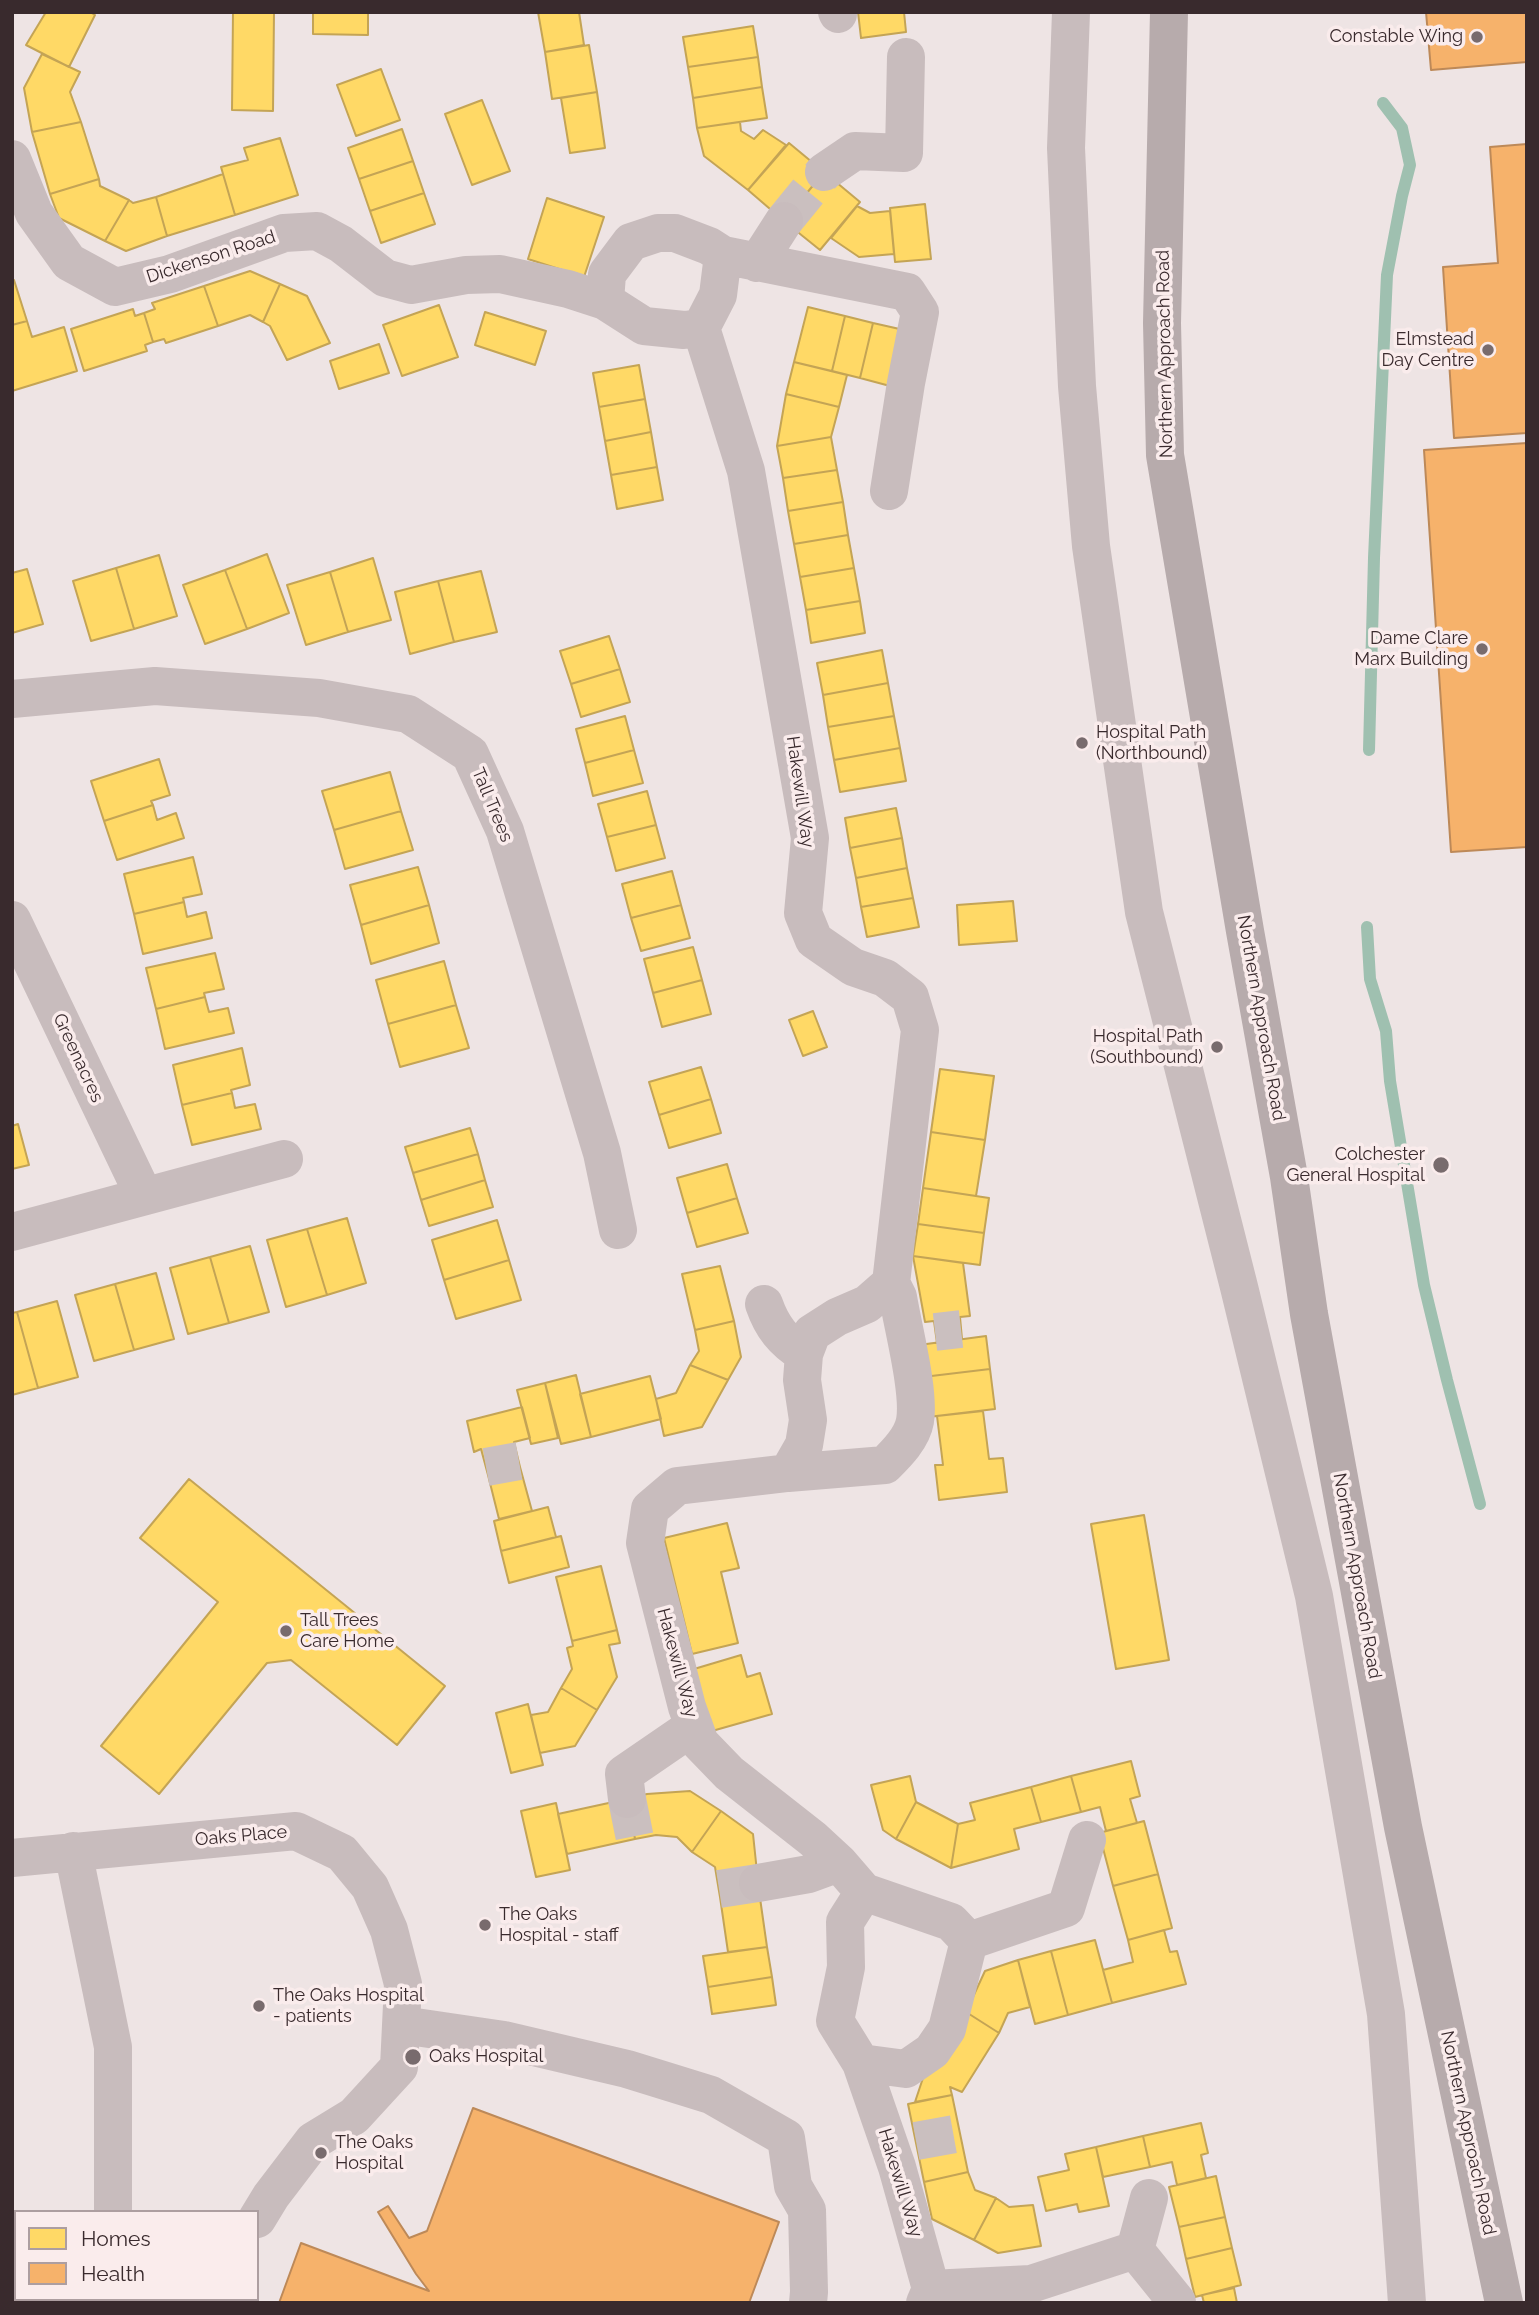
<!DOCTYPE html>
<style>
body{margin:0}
#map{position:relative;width:1539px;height:2315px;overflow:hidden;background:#eee4e4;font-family:Raleway,sans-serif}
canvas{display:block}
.frame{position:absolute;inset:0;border:14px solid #392a2d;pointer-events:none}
.legend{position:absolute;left:14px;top:2210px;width:245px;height:91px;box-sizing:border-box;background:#faecec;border:2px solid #ad9ea0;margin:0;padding:9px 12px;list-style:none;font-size:21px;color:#392a2d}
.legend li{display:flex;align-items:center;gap:14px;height:35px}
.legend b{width:35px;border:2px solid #ad9ea0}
</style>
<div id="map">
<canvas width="1539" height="2315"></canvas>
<div class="frame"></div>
<ul class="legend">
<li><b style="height:19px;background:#ffd966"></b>Homes</li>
<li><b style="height:19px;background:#f6b26b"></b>Health</li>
</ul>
</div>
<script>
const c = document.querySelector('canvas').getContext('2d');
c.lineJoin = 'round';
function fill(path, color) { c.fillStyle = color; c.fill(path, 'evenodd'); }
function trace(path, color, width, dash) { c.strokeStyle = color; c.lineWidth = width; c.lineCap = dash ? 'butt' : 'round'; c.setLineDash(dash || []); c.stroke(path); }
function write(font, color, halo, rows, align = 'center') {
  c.font = font + ' Raleway,sans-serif'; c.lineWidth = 7; c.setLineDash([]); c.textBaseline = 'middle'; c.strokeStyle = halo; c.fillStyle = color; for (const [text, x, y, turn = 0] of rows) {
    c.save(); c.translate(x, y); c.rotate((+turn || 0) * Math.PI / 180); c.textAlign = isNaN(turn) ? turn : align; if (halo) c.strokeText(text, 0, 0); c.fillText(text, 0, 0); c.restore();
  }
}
const homes = new Path2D(`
 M46,12H90L95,15L69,67L26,45Z
 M233,12H274L273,111L232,110Z
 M313,12H368V35L313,34Z
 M538,12H579L584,45L545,52Z
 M858,12H904L906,32L861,38Z
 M753,26L758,57L688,67L683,37Z
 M589,45L597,92L552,99L545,52Z
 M42,54L80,72L70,92L81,122L32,132L24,88Z
 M758,57L762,87L693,98L688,67Z
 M381,69L400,120L356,136L337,85Z
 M762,87L767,118L697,128L693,98Z
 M597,92L605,148L570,153L561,98Z
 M482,100L510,171L472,185L445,114Z
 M81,122L99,179L50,194L32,132Z
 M740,122L741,131L754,139L763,130L786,145L748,190L704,156L697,128Z
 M402,129L413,161L359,179L348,148Z
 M280,138L298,195L235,215L221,167L248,160L244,148Z
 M789,143L824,172L784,221L748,190Z
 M413,161L424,193L370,211L359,179Z
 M824,172L860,202L820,250L784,221Z
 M223,174L235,215L167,236L156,197Z
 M99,179L100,186L129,200L105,241L59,218L50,194Z
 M424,193L435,224L381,243L370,211Z
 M156,197L167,236L126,251L105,241L129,200L133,203Z
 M547,198L604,217L584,277L528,259Z
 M925,204L931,259L895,262L890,208Z
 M857,206L870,213L890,211L894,254L859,257L831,238Z
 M250,271L280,284L263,322L250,315L218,326L204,286Z
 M12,280H14L27,321L12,325Z
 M280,284L307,296L330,343L287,360L270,326L263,322Z
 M204,286L218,326L166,343L164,339L153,342L144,313L155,309L152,303Z
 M439,305L458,357L402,376L383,325Z
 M808,307L845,316L832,371L794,362Z
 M133,309L135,316L144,313L153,342L145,345L147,351L84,371L71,329Z
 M485,312L546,331L535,365L475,345Z
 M845,316L873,323L860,378L832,371Z
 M27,321L32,337L64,327L77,371L12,391V325Z
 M873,323L904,330L890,386L860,378Z
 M379,344L389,373L339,389L330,361Z
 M794,362L847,375L839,407L786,394Z
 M639,365L645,399L599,407L593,373Z
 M786,394L839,407L831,437L777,446Z
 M645,399L651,432L605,441L599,407Z
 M651,432L657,467L611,475L605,441Z
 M831,437L837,470L783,478L777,446Z
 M657,467L663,500L617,509L611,475Z
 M837,470L843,502L788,511L783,478Z
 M843,502L848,535L794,544L788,511Z
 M848,535L854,568L800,577L794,544Z
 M267,554L289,613L247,629L225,570Z
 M159,555L177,616L134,629L116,568Z
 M373,558L391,620L348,632L330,572Z
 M116,568L134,629L91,641L73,581Z
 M854,568L860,601L806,610L800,577Z
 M27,569L43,624L12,633V573Z
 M225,570L247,629L205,644L183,585Z
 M481,571L497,632L454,642L438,581Z
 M330,572L348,632L306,645L287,585Z
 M438,581L454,642L410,654L395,592Z
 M860,601L865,633L811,643L806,610Z
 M609,636L620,669L571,684L560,651Z
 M882,650L888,683L823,695L817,663Z
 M620,669L630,702L581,717L571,684Z
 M888,683L894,716L828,727L823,695Z
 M625,716L634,750L585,763L576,729Z
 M894,716L900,748L834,760L828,727Z
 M900,748L906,781L840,792L834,760Z
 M634,750L643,783L593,796L585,763Z
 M159,759L170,795L151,801L153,805L104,821L91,781Z
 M390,772L401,811L334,830L322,791Z
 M647,791L656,825L607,837L598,804Z
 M153,805L157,820L176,813L184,838L117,860L104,821Z
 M896,808L902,838L850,848L845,818Z
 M401,811L413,850L345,869L334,830Z
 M656,825L665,858L616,871L607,837Z
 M902,838L907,868L856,878L850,848Z
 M193,857L202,894L183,898L184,902L134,914L124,874Z
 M418,867L429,905L361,925L350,885Z
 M907,868L913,898L861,907L856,878Z
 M672,871L681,905L631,918L622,884Z
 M913,898L919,927L867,937L861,907Z
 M1013,901L1017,941L959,945L957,905Z
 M184,902L187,917L206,912L212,938L143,954L134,914Z
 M429,905L439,943L371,964L361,925Z
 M681,905L690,938L641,951L631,918Z
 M693,947L702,980L653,993L644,959Z
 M215,953L224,989L204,993L205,997L156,1009L146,968Z
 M444,961L456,1005L388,1024L376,980Z
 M702,980L711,1014L662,1027L653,993Z
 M205,997L209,1012L228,1008L234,1033L165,1049L156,1009Z
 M456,1005L469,1048L400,1067L388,1024Z
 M813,1011L827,1047L803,1056L789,1020Z
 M242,1048L250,1085L231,1090L232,1093L182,1105L173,1065Z
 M701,1067L711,1099L659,1115L649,1082Z
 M940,1069L994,1076L985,1140L931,1132Z
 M232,1093L235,1108L255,1104L261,1129L192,1145L182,1105Z
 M711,1099L721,1133L669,1148L659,1115Z
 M18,1124L29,1165L12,1169V1126Z
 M470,1128L478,1154L413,1173L405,1147Z
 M931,1132L985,1140L976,1196L923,1188Z
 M478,1154L485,1180L421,1200L413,1173Z
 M727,1164L737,1198L687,1213L677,1178Z
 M485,1180L493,1207L429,1226L421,1200Z
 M923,1188L989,1198L984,1233L918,1224Z
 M737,1198L748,1233L697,1247L687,1213Z
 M347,1218L366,1283L327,1295L307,1229Z
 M497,1220L509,1260L444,1280L432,1240Z
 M918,1224L984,1233L980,1265L913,1256Z
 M307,1229L327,1295L286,1307L267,1240Z
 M250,1246L269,1312L229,1323L210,1257Z
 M913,1256L963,1263L970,1316L960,1317L962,1339L937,1343L934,1321L925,1322Z
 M210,1257L229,1323L188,1334L170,1268Z
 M509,1260L521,1300L456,1319L444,1280Z
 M720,1266L734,1321L695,1330L682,1274Z
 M156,1273L174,1339L134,1350L115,1284Z
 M115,1284L134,1350L94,1361L75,1295Z
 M57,1301L78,1377L38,1388L17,1312Z
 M17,1312L38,1388L12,1395V1313Z
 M734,1321L741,1357L728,1380L690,1365L699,1351L695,1330Z
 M986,1336L990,1369L923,1377L919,1345Z
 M690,1365L728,1380L702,1427L664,1436L656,1399L676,1393Z
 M990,1369L995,1409L928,1417L923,1377Z
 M576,1375L591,1437L561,1444L545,1383Z
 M650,1376L661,1419L591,1437L580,1394Z
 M545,1383L558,1438L531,1444L517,1390Z
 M522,1407L530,1438L514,1442L520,1467L488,1475L481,1449L474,1452L467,1421Z
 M983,1411L989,1459L1003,1458L1007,1492L939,1500L935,1465H943L937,1416Z
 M520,1467L532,1511L499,1519L488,1475Z
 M189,1479L445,1686L397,1745L291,1660L267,1663L159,1794L101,1746L218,1602L140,1538Z
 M548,1507L556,1537L501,1551L494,1521Z
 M1144,1515L1169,1660L1116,1669L1091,1524Z
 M727,1523L739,1568L721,1572L738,1643L692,1654L664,1538Z
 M561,1536L569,1567L509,1583L501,1551Z
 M601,1566L617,1630L572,1641L556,1577Z
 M617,1630L620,1643L609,1645L617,1677L597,1710L561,1688L572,1669L567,1648L573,1646L572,1641Z
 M741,1655L747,1677L760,1673L772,1714L712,1731L694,1669Z
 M561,1688L597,1710L575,1746L540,1753L531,1715L548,1712Z
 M528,1704L543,1765L511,1773L496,1713Z
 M1131,1761L1140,1796L1130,1799L1137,1823L1106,1831L1100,1807L1081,1812L1071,1776Z
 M910,1776L916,1802L896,1839L883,1830L871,1785Z
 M1071,1776L1081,1812L1041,1822L1031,1787Z
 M1031,1787L1041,1822L1014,1829L1019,1849L951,1868L958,1824L975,1820L970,1803Z
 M690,1791L721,1811L692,1852L677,1837L656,1835L635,1839L627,1799L647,1794Z
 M627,1799L635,1839L567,1854L558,1814Z
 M916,1802L958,1824L951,1868L896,1839Z
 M556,1803L570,1870L536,1877L521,1811Z
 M721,1811L753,1834L759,1891L720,1897L715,1867L692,1852Z
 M1144,1821L1158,1874L1113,1886L1099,1833Z
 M1158,1874L1172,1928L1128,1940L1113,1886Z
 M759,1891L767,1947L728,1952L720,1897Z
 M1164,1930L1170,1952L1177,1951L1186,1984L1112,2003L1103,1970L1133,1962L1128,1940Z
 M1095,1940L1112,2003L1068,2015L1051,1951Z
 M767,1947L772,1977L708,1987L703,1956Z
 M1051,1951L1068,2015L1035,2024L1018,1960Z
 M1018,1960L1030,2007L1008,2013L999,2033L966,2012L985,1971Z
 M772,1977L776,2005L712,2014L708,1987Z
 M966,2012L999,2033L962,2092L950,2087L952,2095L915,2102L924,2075Z
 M952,2095L968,2172L924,2182L908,2104Z
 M1201,2123L1208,2153L1201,2155L1206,2178L1177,2185L1172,2162L1150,2167L1143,2136Z
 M1143,2136L1150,2167L1103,2177L1096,2147Z
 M1096,2147L1109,2206L1079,2212L1077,2204L1046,2211L1038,2177L1069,2170L1065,2154Z
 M968,2172L975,2190L996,2198L974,2240L932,2219L924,2182Z
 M1216,2176L1225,2217L1179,2227L1169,2187Z
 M996,2198L1009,2207L1033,2205L1041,2246L998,2253L974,2240Z
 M1225,2217L1232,2248L1186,2259L1179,2227Z
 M1232,2248L1241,2285L1195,2297L1186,2259Z
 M1234,2288L1237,2303H1204L1202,2295Z`);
const health = new Path2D(`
 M1426,12H1527V62L1431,70Z
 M1527,144V433L1454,438L1443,267L1498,263L1490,147Z
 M1527,443V847L1451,852L1424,450Z
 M473,2108L779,2222L749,2303H279L301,2243L429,2291L416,2274L378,2212L388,2206L409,2238L427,2231Z`);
const stream = new Path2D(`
 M1369,750L1374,558L1387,275L1402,196L1410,165L1402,128L1383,103
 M1367,927L1370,979L1386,1031L1390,1081L1424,1285L1447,1380L1480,1504`);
const minorTunnel = new Path2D(`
 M784,221L824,172
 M935,1332L961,1329
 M486,1467L519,1461
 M627,1799L635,1839
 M719,1889L758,1883
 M916,2141L960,2133`);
const minor = new Path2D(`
 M837,12L838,14
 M1071,12L1066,148L1077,386L1091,546L1144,912L1239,1287L1314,1596L1386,2014L1407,2303
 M12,159L34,213L69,262L115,287L170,274L284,233L317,231L341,244L385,278L411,285L466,275L500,274L568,289L605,301L644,326L684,330L701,328
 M824,172L855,151L904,153L906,57
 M723,255L718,295L701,328L746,471L810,838L803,913L814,940L853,967L885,978L910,997L920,1030L891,1283L898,1297C903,1328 920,1392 915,1421C912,1438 897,1453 885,1465L788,1473
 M757,263L784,221
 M605,301L607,274L631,242L658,233H675L709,246L723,255L907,292L920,312L906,383L889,491
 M12,699L155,686L319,698L408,714L470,754L505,831L602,1153L618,1230
 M12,920L144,1196
 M12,1232L284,1159
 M764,1304C772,1327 783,1341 804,1354
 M627,1799L624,1774L694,1726
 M73,1851L113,2047V2212
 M12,1858L296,1831L342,1853L370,1887L389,1930L403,1984L399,2067L354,2116L313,2141L271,2196L257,2219
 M758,1883L809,1874L839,1863
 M864,1892L845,1922L846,1967L835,2021L861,2063L897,2167L931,2289L925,2303
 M969,1941L1066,1908L1087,1840
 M402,2025L504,2040L627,2069L711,2095L786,2138L793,2186L807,2210L809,2292L808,2303
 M861,2063L906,2069L932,2051L947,2029L969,1941L951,1922L864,1892L839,1863L813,1839L729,1773L700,1743L687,1707L645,1543L650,1509L677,1486L788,1473L804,1445L808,1420L802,1380L804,1354L812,1333L837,1317L867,1304L891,1283
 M1149,2198L1135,2250L1177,2302
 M931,2289L1031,2284L1135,2250
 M111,2303V2299
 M233,2303V2299`);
const major = new Path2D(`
 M1169,12L1162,323L1165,455L1245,931L1289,1177L1309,1314L1403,1827L1504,2303`);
const markers = [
 [1477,37,7,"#786b6d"],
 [1488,350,7,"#786b6d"],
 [1482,649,7,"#786b6d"],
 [1082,743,7,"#786b6d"],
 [1217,1047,7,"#786b6d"],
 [1441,1165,9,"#786b6d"],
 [286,1631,7,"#786b6d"],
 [485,1925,7,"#786b6d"],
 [259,2006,7,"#786b6d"],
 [413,2057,9,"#786b6d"],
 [321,2153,7,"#786b6d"]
];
const poiNames = [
 ["Constable Wing",1463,37,"right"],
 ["Elmstead",1474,340,"right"],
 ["Day Centre",1474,361,"right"],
 ["Dame Clare",1468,639,"right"],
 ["Marx Building",1468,660,"right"],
 ["Hospital Path",1096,733],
 ["(Northbound)",1096,754],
 ["Hospital Path",1203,1037,"right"],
 ["(Southbound)",1203,1058,"right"],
 ["Colchester",1425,1155,"right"],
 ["General Hospital",1425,1176,"right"],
 ["Tall Trees",300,1621],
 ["Care Home",300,1642],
 ["The Oaks",499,1915],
 ["Hospital - staff",499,1936],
 ["The Oaks Hospital",273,1996],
 ["- patients",273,2017],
 ["Oaks Hospital",429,2057],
 ["The Oaks",335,2143],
 ["Hospital",335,2164]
];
const streetNames = [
 ["Dickenson Road",211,257,-18],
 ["Northern Approach Road",1165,354,-91],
 ["Hakewill Way",800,792,82],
 ["Tall Trees",492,805,67],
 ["Northern Approach Road",1261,1018,80],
 ["Greenacres",78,1058,65],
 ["Northern Approach Road",1357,1576,80],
 ["Hakewill Way",677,1663,75],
 ["Oaks Place",241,1836,-5],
 ["Northern Approach Road",1468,2133,78],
 ["Hakewill Way",900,2183,73]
];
fill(homes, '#ffd966');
trace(homes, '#c4a455', 2);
fill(health, '#f6b26b');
trace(health, '#bd8958', 2);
trace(stream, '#9fc0b0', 12);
trace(minorTunnel, '#cabfbf', 38, [38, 19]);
trace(minor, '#c8bcbd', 38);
trace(major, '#b7abac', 38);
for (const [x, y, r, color] of markers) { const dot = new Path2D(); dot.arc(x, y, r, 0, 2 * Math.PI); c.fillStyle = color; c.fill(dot); trace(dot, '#faecec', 2.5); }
write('18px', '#392a2d', '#faecec', poiNames, 'left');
write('18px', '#392a2d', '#faecec', streetNames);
</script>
